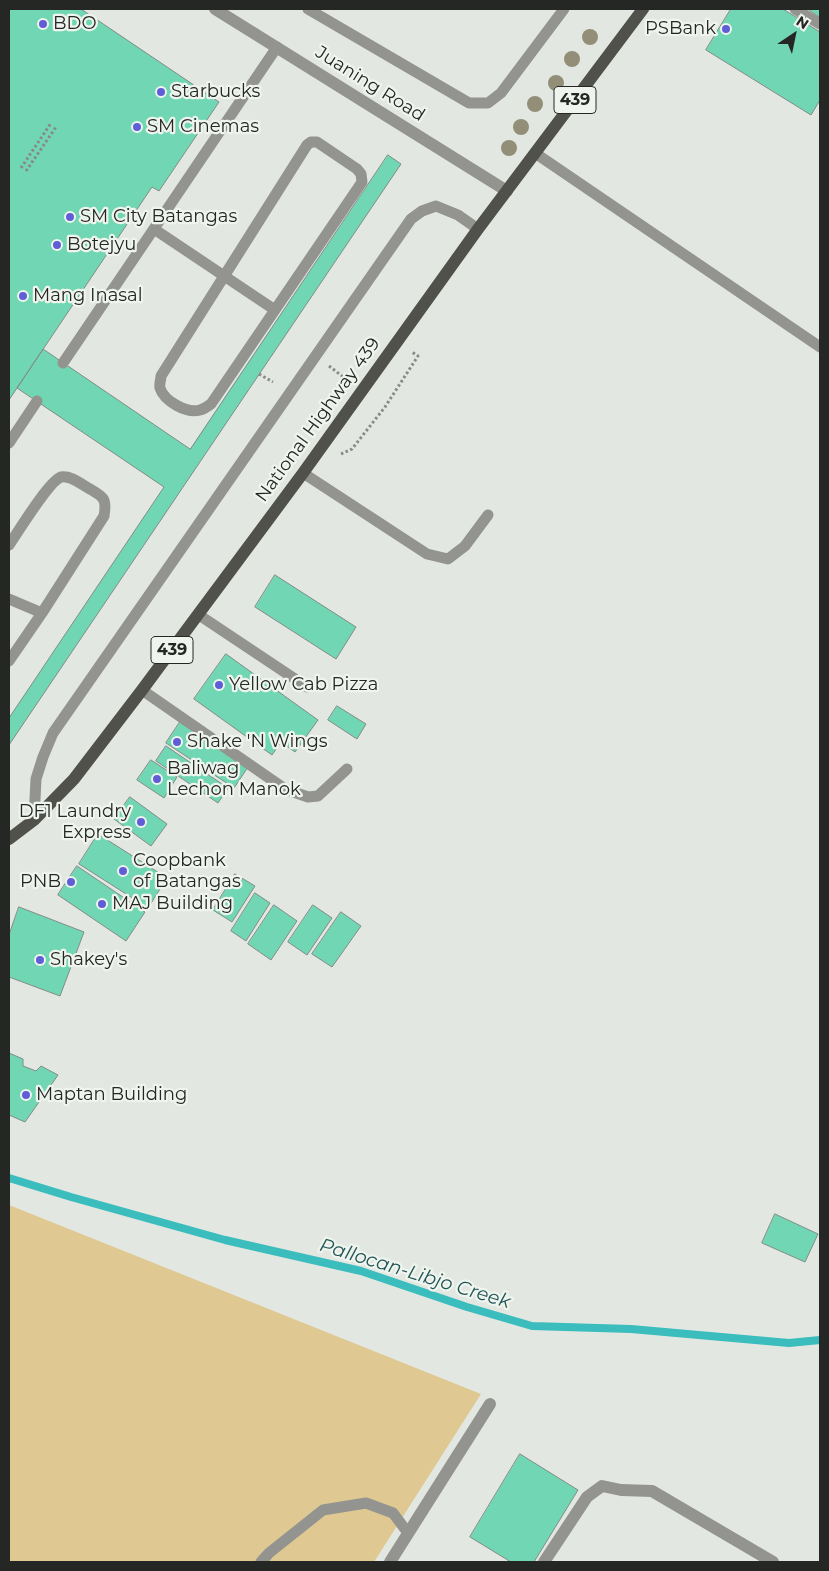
<!DOCTYPE html>
<style>
body{margin:0}
#map{position:relative;width:829px;height:1571px;overflow:hidden;background:#e2e8e1;font-family:Montserrat,sans-serif}
canvas{display:block}
.frame{position:absolute;inset:0;border:10px solid #252725;pointer-events:none}
.north{position:absolute;left:769px;top:10px;width:50px;height:50px;-webkit-text-stroke:4px #eff5ee;paint-order:stroke;rotate:34deg;font-size:14px;font-weight:700;line-height:20px;text-align:center;color:#252725}
.north::after{content:'';display:block;margin:auto;width:18px;height:22px;background:#252725;clip-path:polygon(50% 0,100% 100%,50% 72%,0 100%)}
</style>
<div id="map">
<canvas width="829" height="1571"></canvas>
<div class="frame"></div>
<div class="north">N</div>
</div>
<script>
const c = document.querySelector('canvas').getContext('2d');
c.lineJoin = 'round';
function fill(path, color) { c.fillStyle = color; c.fill(path, 'evenodd'); }
function trace(path, color, width, dash) { c.strokeStyle = color; c.lineWidth = width; c.lineCap = dash ? 'butt' : 'round'; c.setLineDash(dash || []); c.stroke(path); }
function write(font, color, halo, rows, align = 'center') {
  c.font = font + ' Montserrat,sans-serif'; c.lineWidth = 4.5; c.setLineDash([]); c.textBaseline = 'middle'; c.strokeStyle = halo; c.fillStyle = color; for (const [text, x, y, turn = 0] of rows) {
    c.save(); c.translate(x, y); c.rotate((+turn || 0) * Math.PI / 180); c.textAlign = isNaN(turn) ? turn : align; if (halo) c.strokeText(text, 0, 0); c.fillText(text, 0, 0); c.restore();
  }
}
const green = new Path2D(`
 M9,1205L481,1394L374,1562H9Z`);
const stream = new Path2D(`
 M9,1178L71,1197L225,1240L361,1271L467,1307L532,1326L631,1329L789,1343L820,1340`);
const building = new Path2D(`
 M9,9H81L219,102L159,191L152,187L9,400Z
 M731,9H783L820,32V100L811,115L706,50Z
 M808,9H820V17Z
 M388,155L401,164L9,745V718L164,487L17,388L43,349L190,449Z
 M275,575L356,627L336,659L255,607Z
 M226,654L318,720L295,752L281,742L272,755L194,699Z
 M337,706L366,724L357,739L328,720Z
 M180,722L248,767L234,788L166,743Z
 M166,746L228,788L218,803L156,761Z
 M151,760L177,777L164,798L137,780Z
 M130,797L167,824L151,846L114,819Z
 M98,834L167,878L148,908L79,864Z
 M77,866L145,912L126,941L58,895Z
 M235,874L255,886L232,922L213,910Z
 M255,893L270,903L246,941L231,931Z
 M274,905L297,921L271,960L248,944Z
 M313,905L332,918L307,955L288,942Z
 M19,907L84,932L60,996L9,977V935Z
 M341,912L361,926L332,967L312,954Z
 M9,1053L23,1059V1066L36,1071L41,1066L58,1075L25,1122L9,1115Z
 M775,1214L818,1234L805,1262L762,1243Z
 M520,1454L578,1490L534,1562H511L470,1537Z`);
const path = new Path2D(`
 M21,168L51,123
 M26,171L56,127
 M329,366L346,379
 M259,374L273,382
 M341,454L352,449L385,407L418,356L412,352`);
const service = new Path2D(`
 M308,9L469,103H488L501,93L564,9
 M795,9L820,24
 M311,142H317L357,169L361,174L362,182L211,404C208,406 204,409 200,410C187,414 164,401 160,388C159,385 161,379 161,376L307,145Z
 M535,153L820,347
 M154,229L275,310
 M63,363L277,47
 M9,443L37,401
 M303,473L427,554L448,559L465,546L488,515
 M9,545C18,532 49,481 61,477C71,475 82,485 90,489C104,497 107,499 104,516L42,613L9,661
 M9,599L42,613
 M199,615L307,687
 M142,690L285,789L308,797L318,796L347,769
 M34,820L36,779L43,757L53,733L411,219L422,211L436,206L458,215L478,229
 M261,1562L269,1553L323,1510L366,1503L393,1513L408,1533`);
const minor = new Path2D(`
 M215,9L507,191
 M390,1562L490,1404
 M544,1562L587,1497L602,1486L621,1490L652,1491L773,1562`);
const primary = new Path2D(`
 M9,839L34,820L74,779L142,690L303,473L478,229L643,9`);
const trees = [
 [590,37],
 [572,59],
 [556,83],
 [535,104],
 [521,127],
 [509,148]
];
const markers = [
 [43,24,5,"#5f5ed7"],
 [726,29,5,"#5f5ed7"],
 [161,92,5,"#5f5ed7"],
 [137,127,5,"#5f5ed7"],
 [70,217,5,"#5f5ed7"],
 [57,245,5,"#5f5ed7"],
 [23,296,5,"#5f5ed7"],
 [219,685,5,"#5f5ed7"],
 [177,742,5,"#5f5ed7"],
 [157,779,5,"#5f5ed7"],
 [141,822,5,"#5f5ed7"],
 [123,871,5,"#5f5ed7"],
 [71,882,5,"#5f5ed7"],
 [102,904,5,"#5f5ed7"],
 [40,960,5,"#5f5ed7"],
 [26,1095,5,"#5f5ed7"]
];
const shields = [
 [575,100,42],
 [172,650,42]
];
const shieldNames = [
 ["439",575,100],
 ["439",172,650]
];
const poiNames = [
 ["BDO",53,24],
 ["PSBank",716,29,"right"],
 ["Starbucks",171,92],
 ["SM Cinemas",147,127],
 ["SM City Batangas",80,217],
 ["Botejyu",67,245],
 ["Mang Inasal",33,296],
 ["Yellow Cab Pizza",229,685],
 ["Shake 'N Wings",187,742],
 ["Baliwag",167,769],
 ["Lechon Manok",167,790],
 ["DF1 Laundry",131,812,"right"],
 ["Express",131,833,"right"],
 ["Coopbank",133,861],
 ["of Batangas",133,882],
 ["PNB",61,882,"right"],
 ["MAJ Building",112,904],
 ["Shakey's",50,960],
 ["Maptan Building",36,1095]
];
const streetNames = [
 ["Juaning Road",370,84,32],
 ["National Highway 439",318,420,-54]
];
const waterNames = [
 ["Pallocan-Libjo Creek",415,1274,17]
];
fill(green, '#e0c892');
trace(stream, '#3bbcbd', 8);
fill(building, '#70d6b3');
trace(building, '#828b87', 1);
trace(path, '#878b86', 3, [2.5, 2.5]);
trace(service, '#939490', 11);
trace(minor, '#939490', 12);
trace(primary, '#50514b', 12);
c.fillStyle = '#938e77';
for (const [x, y] of trees) { c.beginPath(); c.arc(x, y, 8, 0, 2 * Math.PI); c.fill(); }
for (const [x, y, r, color] of markers) { const dot = new Path2D(); dot.arc(x, y, r, 0, 2 * Math.PI); c.fillStyle = color; c.fill(dot); trace(dot, '#eff5ee', 2); }
for (const [x, y, w] of shields) { const box = new Path2D(); box.roundRect(x - w / 2, y - 13.5, w, 27, 4); c.fillStyle = '#eff5ee'; c.fill(box); trace(box, '#252725', 1); }
write('bold 16px', '#252725', null, shieldNames);
write('18px', '#252725', '#eff5ee', poiNames, 'left');
write('18px', '#252725', '#eff5ee', streetNames);
write('italic 19px', '#1f5455', '#eff5ee', waterNames);
</script>
